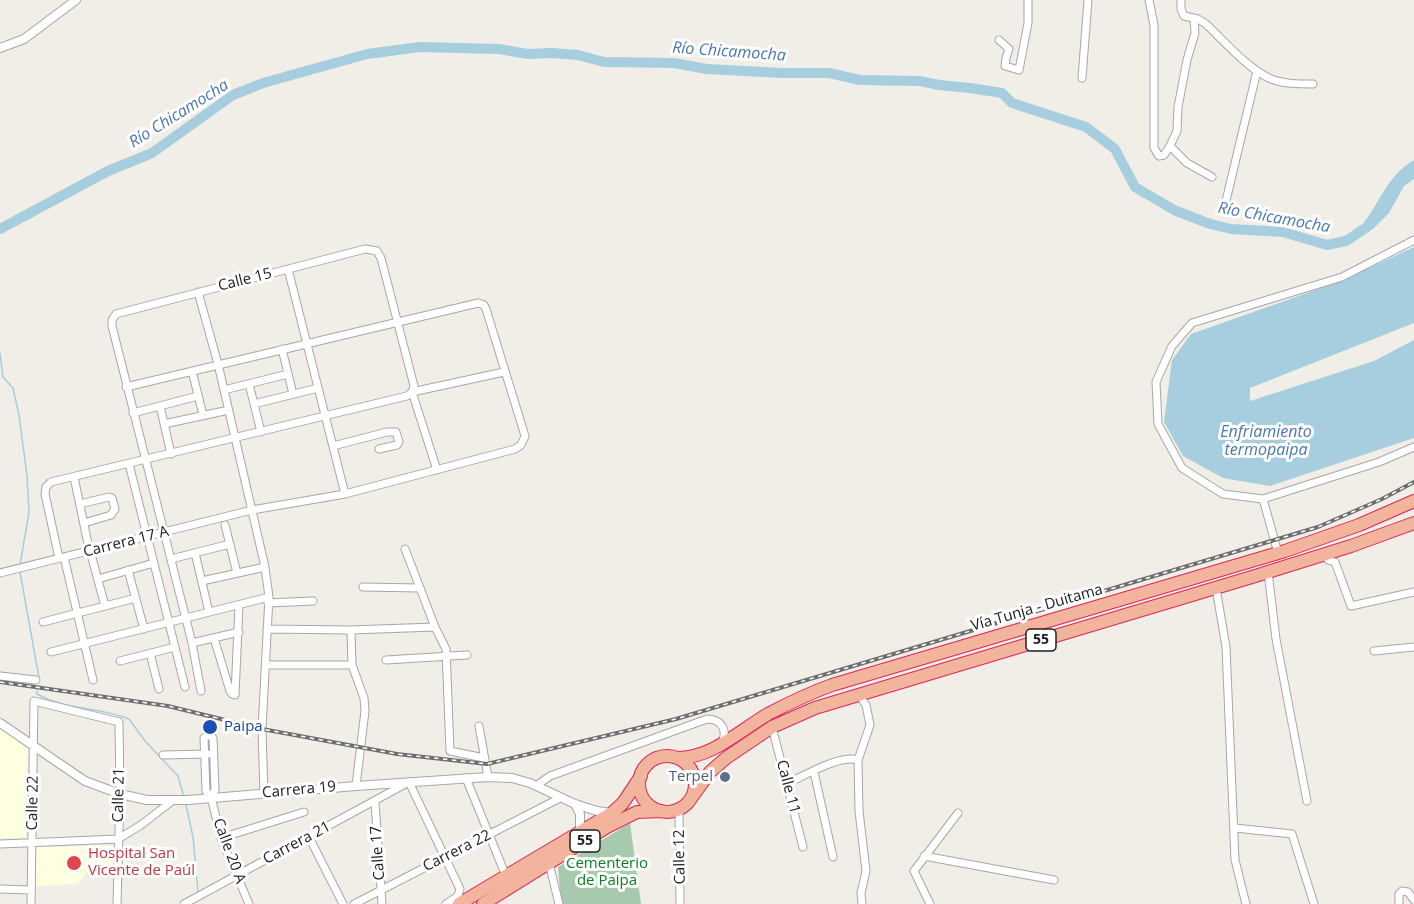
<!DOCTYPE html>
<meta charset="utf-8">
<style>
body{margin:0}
canvas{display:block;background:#f0eee6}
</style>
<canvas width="1414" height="904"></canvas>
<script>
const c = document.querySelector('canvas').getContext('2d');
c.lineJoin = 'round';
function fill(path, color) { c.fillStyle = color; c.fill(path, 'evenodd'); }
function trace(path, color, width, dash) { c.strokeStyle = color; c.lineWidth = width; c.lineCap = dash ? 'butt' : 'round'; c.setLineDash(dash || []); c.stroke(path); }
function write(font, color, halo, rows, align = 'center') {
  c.font = font + ' "Open Sans",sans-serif'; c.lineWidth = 6; c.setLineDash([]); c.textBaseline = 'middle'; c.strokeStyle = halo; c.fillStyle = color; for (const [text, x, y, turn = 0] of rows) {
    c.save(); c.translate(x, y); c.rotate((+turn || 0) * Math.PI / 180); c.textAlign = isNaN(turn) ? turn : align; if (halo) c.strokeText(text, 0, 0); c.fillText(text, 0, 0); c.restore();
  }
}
const education = new Path2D(`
 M0,728L28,745L26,838H0Z
 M115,846L113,866L94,868L76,884L36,886L35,847Z`);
const cemetery = new Path2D(`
 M630,823L641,904H561L558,867Z`);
const water = new Path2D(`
 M1414,160V179L1404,186L1389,213L1372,230L1363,225C1380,201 1388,175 1414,160Z
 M1414,247V323L1250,388V401L1374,361L1414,340V438L1270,486L1223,478L1183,456L1164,422L1172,360L1191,334L1341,281Z`);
const stream = new Path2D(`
 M0,353L3,377L13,388L19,415L27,476L29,512L20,565
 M20,572L39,678
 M37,691V694C65,710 100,707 129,719L145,741L178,776L184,797
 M186,805L193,837L198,892`);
const river = new Path2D(`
 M0,229L108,171L152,153L233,95L263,83L367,54L420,47L499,49L528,54L552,53L578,55L604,62L674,63L707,69L782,73H829L860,80L920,81L939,85L970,88L1002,93L1012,103L1086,127L1115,149L1135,187L1174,210L1210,224L1231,229L1283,232L1327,245L1346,241L1367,227L1375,216`);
const minor = new Path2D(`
 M1149,0L1154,25V148L1159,156L1164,155L1170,146
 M1181,0V9L1184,16L1198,19L1206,24C1225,42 1248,69 1271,79C1284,84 1299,84 1313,84
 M1194,19L1195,33L1187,60L1178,107L1177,131L1170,146L1187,163L1212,177
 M999,40L1009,49L1006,58L1005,66L1019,70L1028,23V0
 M1082,78L1088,0
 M1225,205L1257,71
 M1414,240L1342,277L1192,323L1172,346L1156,382L1158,424L1182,468L1223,494L1263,499L1379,462L1414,447
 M288,269L345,494
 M198,292L218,364L265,567L269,597L262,729L264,794
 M282,349L293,394
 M192,371L203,415
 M249,384L261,432
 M224,390L288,374
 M254,404L318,388
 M160,406L171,454
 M133,413L198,396
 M164,424L229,410
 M333,446L387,432H396L399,442L397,445L379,449
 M129,464L185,687
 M74,477L88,544
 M1263,499L1278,553
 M80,504L109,497L112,498L115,509L111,515L84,523
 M225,525L237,573
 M405,549L435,627L446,649L450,751L484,758
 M195,553L209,612
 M1325,554L1328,560L1335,562L1351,606L1414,592
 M64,557L93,680
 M59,558L45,494L46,487L51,482L407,396L412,392L504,372
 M92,558L105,606
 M171,559L230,544
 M128,570L144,629
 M1268,572L1276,639L1307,801
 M0,573L252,510L345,494L515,449L521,445L525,436L486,309L484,305L478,303L126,387
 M98,579L154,563
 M202,581L265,567
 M363,587L420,588
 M1216,588L1226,647L1235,860L1246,904
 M268,603L313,601
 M43,622L136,598
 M267,629L351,630L435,627
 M351,630L352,665L364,698L365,711L356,786
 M214,638L230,691L232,694L235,695L239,605
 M192,643L239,632
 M1374,651L1414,647
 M51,652L269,597
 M150,653L159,689
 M386,660L467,655
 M120,661L175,647
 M266,665H352
 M0,676L36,680
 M201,691L192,643L112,326V320L116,314L365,249L377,251L381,258L414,386L412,392L437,470
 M859,695L866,705L870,725L858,760L859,811L866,871L861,893L862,904
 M479,726L488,777
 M772,727L803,847
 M163,755L208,754
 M814,772L833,857
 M466,778L506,876
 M786,784C804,776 840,754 858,760
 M536,786L550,776L707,719C721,719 728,730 722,742
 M211,797L215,790L213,738L209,735L204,738L206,791L211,797L221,838L249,904
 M375,802L382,904
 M679,810L680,904
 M1235,828L1292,834L1314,904
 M309,837L343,904
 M221,838L304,812
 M0,844L118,839L141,825L172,801
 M924,856L1054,880
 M549,863L559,904
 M0,889L31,890
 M31,904L34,701L119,722L120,794L117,904
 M184,904L409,782L460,889L458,896L446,904
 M354,904L560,798
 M930,904L914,871L958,813
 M1399,904V894L1402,891L1408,892L1414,900`);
const tertiary = new Path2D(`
 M0,48L24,39L76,0
 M0,723L85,781L120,794L147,800H188L356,786L488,777L512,778L530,783L575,804L597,811L611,813
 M575,804L580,814V832`);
const trunk = new Path2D(`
 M639 784a28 28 0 1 1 56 0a28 28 0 1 1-56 0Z
 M677,758C712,758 739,731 768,714C789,703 810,693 832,685L1285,551L1359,525L1414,501
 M692,797L710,772L726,758L772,727L815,708L1252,577L1351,546L1414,523
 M459,904L612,813L623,803L641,776
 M483,904L607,827L637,812L662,811`);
const rail = new Path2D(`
 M0,682L168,706L262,729L397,754L487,764L676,719L1318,527L1382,499L1414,482`);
const markers = [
 [210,727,8,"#1a4fb4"],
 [725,777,6,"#5c6f8a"],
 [74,863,8,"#e0444e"]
];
const shields = [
 [1041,640,30],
 [585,841,30]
];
const shieldNames = [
 ["55",1041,640],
 ["55",585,841]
];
const streetNames = [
 ["Calle 15",245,280,-14],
 ["Carrera 17 A",126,542,-14],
 ["Vía Tunja - Duitama",1037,608,-16],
 ["Calle 11",788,787,75],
 ["Carrera 19",299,790,-5],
 ["Calle 21",119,795,-89],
 ["Calle 22",33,803,-89],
 ["Carrera 21",297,843,-28],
 ["Calle 20 A",229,851,70],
 ["Carrera 22",457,851,-27],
 ["Calle 17",378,853,-94],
 ["Calle 12",680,857,-91]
];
const transitNames = [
 ["Paipa",224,727]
];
const serviceNames = [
 ["Terpel",713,777]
];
const healthNames = [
 ["Hospital San",88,854],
 ["Vicente de Paúl",88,871]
];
const parkNames = [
 ["Cementerio",607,864],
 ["de Paipa",607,881]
];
const waterNames = [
 ["Río Chicamocha",729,52,4],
 ["Río Chicamocha",179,114,-32],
 ["Río Chicamocha",1274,218,10],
 ["Enfriamiento",1266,432],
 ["termopaipa",1266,450]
];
fill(education, '#fdffe0');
fill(cemetery, '#a7c9ae');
fill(water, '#a7cede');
trace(stream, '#a7cede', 1.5);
trace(river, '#a7cede', 10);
trace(minor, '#a7a7a7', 9);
trace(tertiary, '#a7a7a7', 10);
trace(trunk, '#dc2659', 14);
trace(minor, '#fff', 7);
trace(tertiary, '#fff', 8);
trace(trunk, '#f2b49c', 12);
trace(rail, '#6e6e6e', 4);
trace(rail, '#fff', 1.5, [4.5]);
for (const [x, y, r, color] of markers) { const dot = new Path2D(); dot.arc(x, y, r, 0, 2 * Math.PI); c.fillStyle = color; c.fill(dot); trace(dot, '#fff', 2); }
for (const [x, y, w] of shields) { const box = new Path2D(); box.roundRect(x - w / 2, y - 11, w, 22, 4.5); c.fillStyle = '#fff'; c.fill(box); trace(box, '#202020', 1.5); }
write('bold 14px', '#202020', null, shieldNames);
write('15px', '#202020', '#fff', streetNames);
write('15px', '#164399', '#fff', transitNames, 'left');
write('15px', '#4e5e75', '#fff', serviceNames, 'right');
write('15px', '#be3a42', '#fff', healthNames, 'left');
write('15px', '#0c801c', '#fff', parkNames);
write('italic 16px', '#4b77b0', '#fff', waterNames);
</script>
